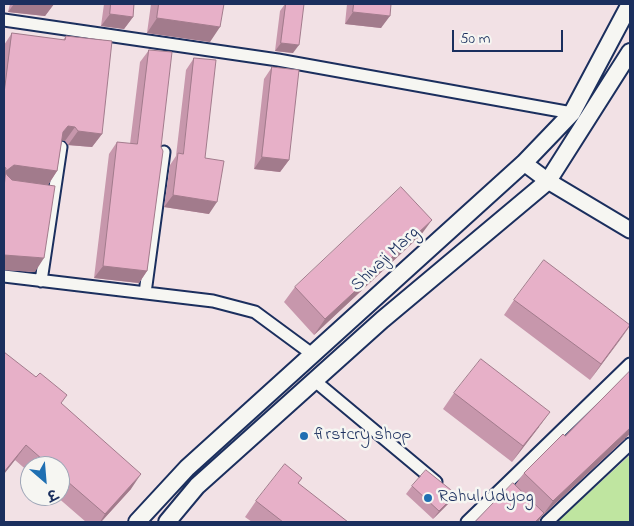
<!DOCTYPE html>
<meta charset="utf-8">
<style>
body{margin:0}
#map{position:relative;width:634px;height:526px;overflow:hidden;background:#f2e1e5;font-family:"Indie Flower","Playpen Sans Deva",sans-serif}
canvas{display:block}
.frame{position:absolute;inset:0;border:5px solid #1b2f5e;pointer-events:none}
.north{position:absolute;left:20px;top:456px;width:50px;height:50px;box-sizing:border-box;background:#f6f6f2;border:1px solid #9ea6b7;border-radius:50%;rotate:153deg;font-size:14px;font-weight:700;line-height:20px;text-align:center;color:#1b2f5e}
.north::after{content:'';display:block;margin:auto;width:18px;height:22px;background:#1f6fb2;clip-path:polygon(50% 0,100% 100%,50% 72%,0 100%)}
.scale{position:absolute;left:452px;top:30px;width:111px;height:22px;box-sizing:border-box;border:2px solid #1b2f5e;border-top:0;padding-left:6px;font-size:15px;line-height:18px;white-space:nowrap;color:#1b2f5e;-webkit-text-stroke:4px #f6f6f2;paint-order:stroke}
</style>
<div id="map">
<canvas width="634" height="526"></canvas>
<div class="frame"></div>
<div class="north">उ</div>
<div class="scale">50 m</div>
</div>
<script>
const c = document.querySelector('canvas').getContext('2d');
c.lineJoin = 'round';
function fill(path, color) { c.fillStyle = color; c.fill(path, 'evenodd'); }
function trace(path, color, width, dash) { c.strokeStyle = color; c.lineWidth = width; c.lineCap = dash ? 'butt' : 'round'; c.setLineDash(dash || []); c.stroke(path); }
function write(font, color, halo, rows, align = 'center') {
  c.font = font + ' "Indie Flower",sans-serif'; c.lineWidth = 5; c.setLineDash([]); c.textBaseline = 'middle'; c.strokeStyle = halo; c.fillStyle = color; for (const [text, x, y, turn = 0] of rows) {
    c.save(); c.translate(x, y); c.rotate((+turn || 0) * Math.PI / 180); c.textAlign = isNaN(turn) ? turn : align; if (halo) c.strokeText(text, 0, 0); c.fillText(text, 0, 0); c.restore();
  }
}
const green = new Path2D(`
 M630,455V522H557Z`);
const minor = new Path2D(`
 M4,20L278,60L572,113
 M4,276L213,301L255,312L312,354
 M41,281L61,147
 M145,293L164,152
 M315,381L436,482
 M467,522L630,364
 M547,522L630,444`);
const tertiary = new Path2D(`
 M524,163L548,181L630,230`);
const secondary = new Path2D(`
 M137,522L187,468L524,163L572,113L630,4
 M167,522L197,486L382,320L548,181L630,52`);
const wall = new Path2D(`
 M10,4H54L45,16L8,12Z
 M104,4H134L133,17L124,29L101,26Z
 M151,4H224L210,42L147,33Z
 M285,4H297L293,53L275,51L280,11Z
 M347,4H391L381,28L345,24Z
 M12,33L63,40L66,36L102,134L92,147L68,145L65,141L62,140L57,171L48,185L35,272L4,270V45Z
 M149,50L161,147L147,271L139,283L94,278L109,154L117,142L130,144L140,62Z
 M194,58L205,158L209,214L164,207L170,165L176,156L186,70Z
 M272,67L289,160L280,172L254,169L264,79Z
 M421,235L314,335L284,302L295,287Z
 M514,300L630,326L590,380L504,315Z
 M4,352L61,403L131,489L101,522H86L56,496H60V466H30V473L15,460L4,474Z
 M454,393L539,427L512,462L443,409Z
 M565,436L625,439L542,516L515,485L524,473Z
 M302,478L298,484L348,522H252L245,517L256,501Z
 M412,486L450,502L433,519L406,494Z`);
const shadedWall = new Path2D(`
 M14,4H54L45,16L8,12Z
 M353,12L390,16L381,28L345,24Z
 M110,14L133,17L124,29L101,26Z
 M157,18L220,27L210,42L147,33Z
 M281,43L299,45L293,53L275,51Z
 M68,126L75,127L65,141L59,140L63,132Z
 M78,131L102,134L92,147L68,145Z
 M262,157L289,160L280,172L254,169Z
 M14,165L57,171L48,185L5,179L6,171Z
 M173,195L217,202L209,214L164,207Z
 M432,220L421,235L314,335L325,319Z
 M4,255L44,258L35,272L4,270Z
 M103,266L147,271L139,283L94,278Z
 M630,326L620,340L590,380L601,364Z
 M550,412L539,427L512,462L523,446Z
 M630,428V434L542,516L553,501Z
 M26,445L15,460L4,474V472Z
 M141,474L131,489L101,522H100L105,514Z
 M456,494L450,502L433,519L439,511Z
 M544,513L538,522H535Z`);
const building = new Path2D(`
 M111,4H134L133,17L110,14Z
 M159,4H224L220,27L157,18Z
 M286,4H304L299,45L281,43Z
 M354,4H391L390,16L353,12Z
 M12,33L65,40L66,36L112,41L102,134L78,131L75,127L68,126L63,132L57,171L14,165L6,171L7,175L12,180L55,186L44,258L4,255V188L6,168L4,167V94Z
 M149,50L172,52L161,147L163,151L147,271L103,266L117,142L137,144Z
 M194,58L216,60L205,158L224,161L217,202L173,195L178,153L183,154Z
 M272,67L299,70L289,160L262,157Z
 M401,187L432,220L325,319L295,287Z
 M544,260L630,325L601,364L514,300Z
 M4,352L36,377L40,373L67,395L61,403L141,474L105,514L60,475V466H50L26,445L4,472Z
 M481,359L550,412L523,446L454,393Z
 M630,371V428L553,501L524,473L563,434L565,436Z
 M285,464L302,478L298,483L348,522H283L256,501Z
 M426,470L456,494L439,511L412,486Z
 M513,483L544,513L535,522H475Z`);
const markers = [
 [304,436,5,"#1f6fb2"],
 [428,498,5,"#1f6fb2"]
];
const streetNames = [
 ["Shivaji Marg",386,260,-43]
];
const poiNames = [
 ["firstcry shop",314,436],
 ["Rahul Udyog",438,498]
];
fill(green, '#bfe5a0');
trace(minor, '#1b2f5e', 15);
trace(tertiary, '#1b2f5e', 19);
trace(secondary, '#1b2f5e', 20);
trace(minor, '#f6f6f2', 11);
trace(tertiary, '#f6f6f2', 15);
trace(secondary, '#f6f6f2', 16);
fill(wall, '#c797ac');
fill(shadedWall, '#a27b8c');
fill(building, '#e7b0c8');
trace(building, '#a27b8c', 1);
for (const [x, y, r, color] of markers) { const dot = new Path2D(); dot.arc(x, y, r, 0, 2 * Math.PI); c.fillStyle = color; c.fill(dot); trace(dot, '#f6f6f2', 2); }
write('18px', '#1b2f5e', '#f6f6f2', streetNames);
write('18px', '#1b2f5e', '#f6f6f2', poiNames, 'left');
</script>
